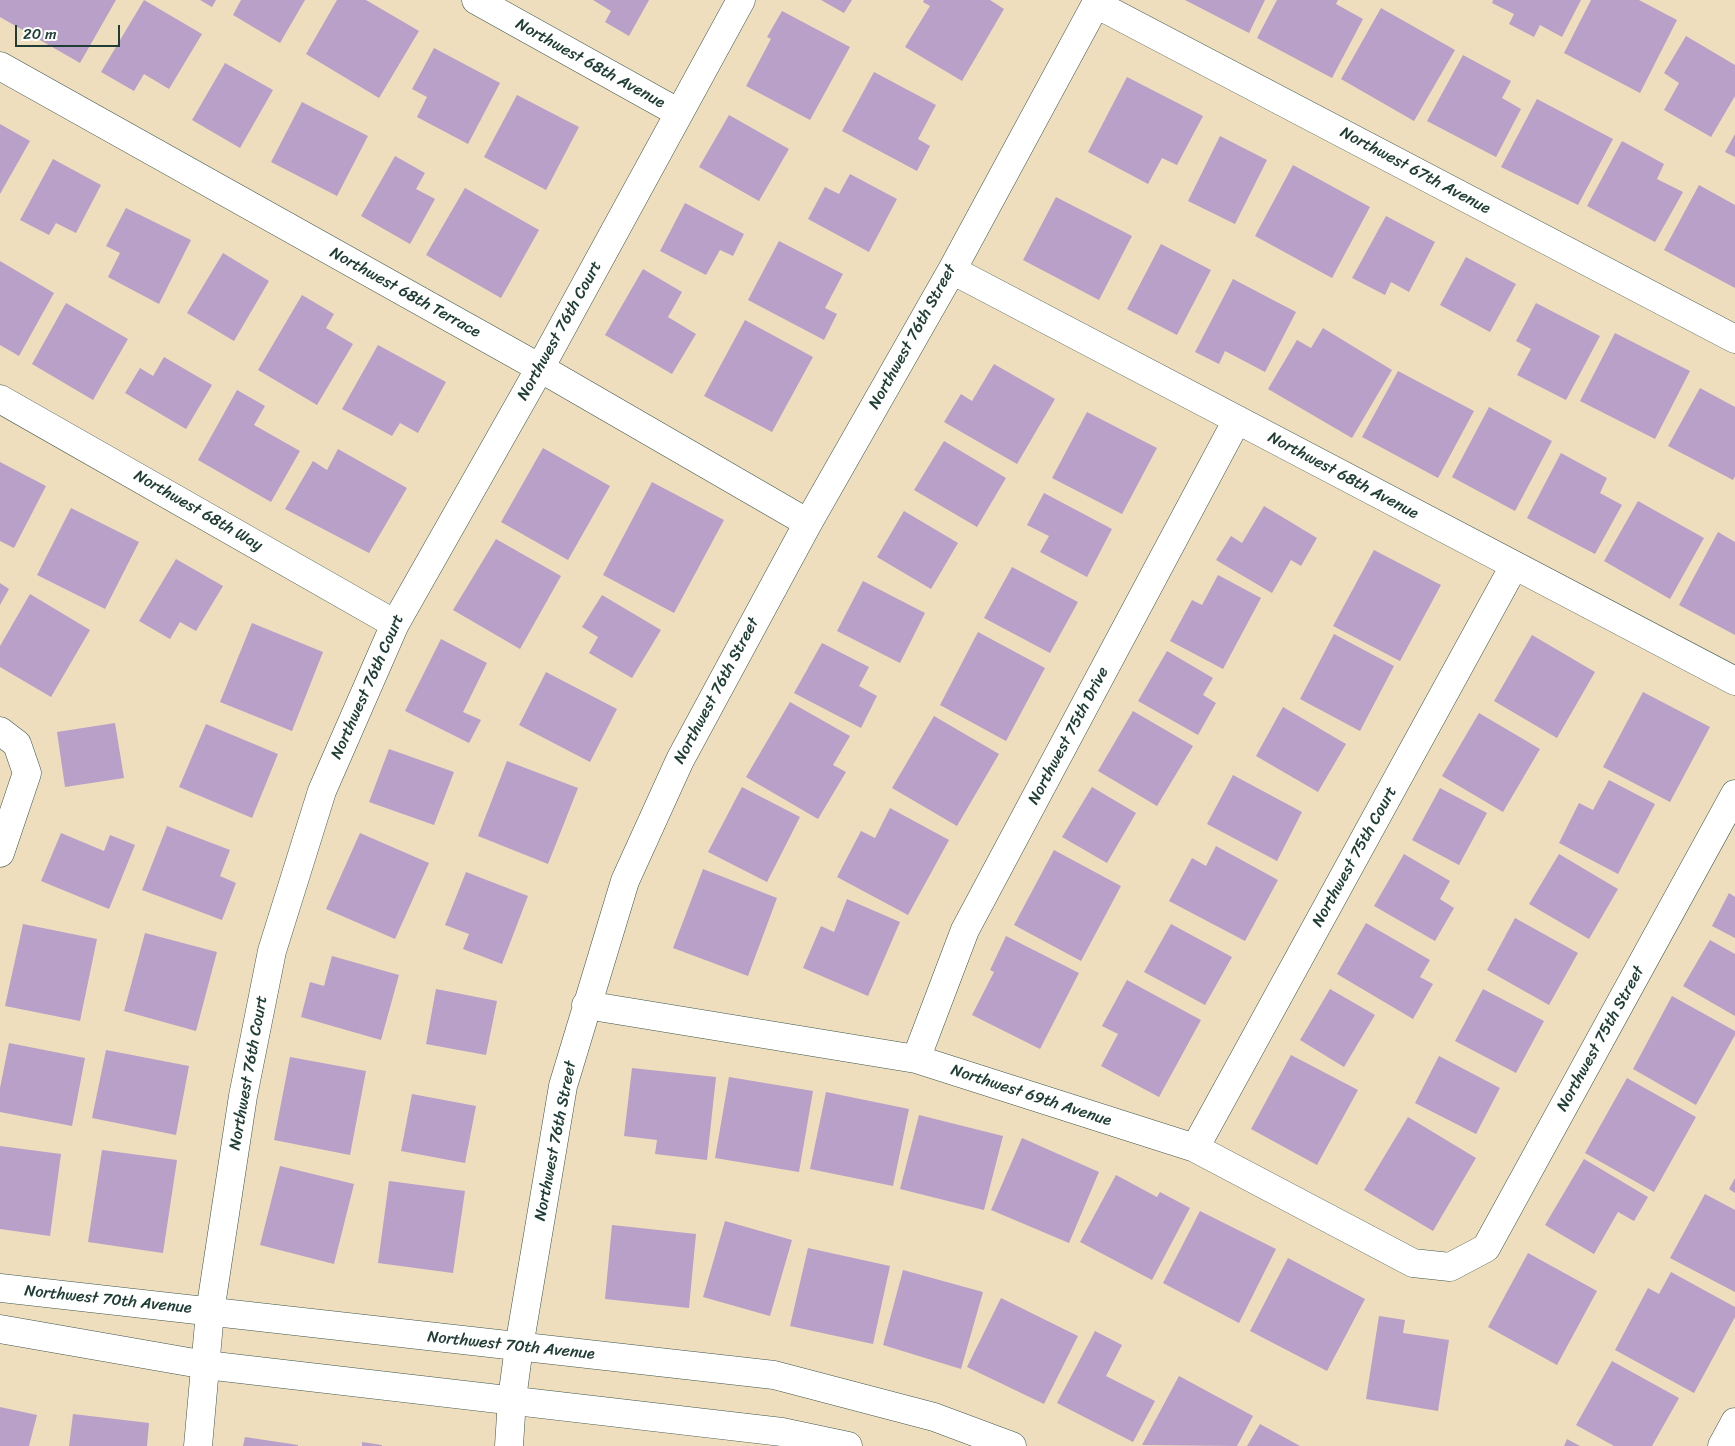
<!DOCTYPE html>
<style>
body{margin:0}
#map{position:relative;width:1735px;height:1446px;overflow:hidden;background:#eedebd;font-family:Sriracha,sans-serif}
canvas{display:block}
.scale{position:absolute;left:15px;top:25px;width:105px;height:22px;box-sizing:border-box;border:2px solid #1f3d34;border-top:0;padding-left:6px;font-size:15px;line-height:18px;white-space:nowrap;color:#1f3d34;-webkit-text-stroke:4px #fff;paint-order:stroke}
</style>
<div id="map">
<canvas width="1735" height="1446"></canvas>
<div class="scale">20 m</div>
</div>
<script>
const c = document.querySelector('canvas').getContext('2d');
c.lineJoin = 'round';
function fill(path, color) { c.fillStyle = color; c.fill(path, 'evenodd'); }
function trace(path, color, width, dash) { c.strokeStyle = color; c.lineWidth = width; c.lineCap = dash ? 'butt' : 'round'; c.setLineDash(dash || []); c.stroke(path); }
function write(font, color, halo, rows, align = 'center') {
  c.font = font + ' Sriracha,sans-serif'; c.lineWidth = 4; c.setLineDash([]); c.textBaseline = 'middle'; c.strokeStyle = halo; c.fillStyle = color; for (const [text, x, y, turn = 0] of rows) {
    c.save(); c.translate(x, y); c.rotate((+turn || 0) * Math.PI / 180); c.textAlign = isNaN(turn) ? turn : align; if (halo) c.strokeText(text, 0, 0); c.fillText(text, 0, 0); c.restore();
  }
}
const building = new Path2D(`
 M0,0H116L80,63L0,17Z
 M144,0L202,34L169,89L144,74L134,91L101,72Z
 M200,0H216L212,7Z
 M241,0H305L280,43L233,15Z
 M337,0H366L419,31L379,98L306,54Z
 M593,0H649L629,36L605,22L611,11Z
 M821,0H852L844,13Z
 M924,0H990L1004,9L962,81L905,47L930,6L923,2Z
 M1185,0H1265L1249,33Z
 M1277,0H1338L1336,4L1363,19L1332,78L1257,38Z
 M1493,0H1581L1562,37L1540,25L1534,37L1509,24L1514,14L1492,3Z
 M1591,0H1639L1677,20L1640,93L1564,53Z
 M1381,8L1455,50L1414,121L1341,79Z
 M782,11L850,47L810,120L746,86L771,39L767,37Z
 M1686,36L1735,65V96L1711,137L1664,110L1679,83L1664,73Z
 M434,48L500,83L468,144L417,117L427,97L412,89Z
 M1463,55L1511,81L1502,98L1521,109L1496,157L1427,121Z
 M225,63L273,90L240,148L192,120Z
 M874,72L936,105L918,139L930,146L917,171L842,131Z
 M1127,77L1203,116L1177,165L1162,158L1148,184L1088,152Z
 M517,95L579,127L546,190L484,157Z
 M1537,99L1613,139L1578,205L1501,167Z
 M302,102L368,136L337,196L271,162Z
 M729,115L789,149L759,201L699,167Z
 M0,124L30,141L0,194Z
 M1735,134V157L1725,152Z
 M1220,136L1267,160L1235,224L1188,201Z
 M1622,141L1664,164L1657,179L1683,192L1655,242L1587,206Z
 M395,156L425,173L416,189L435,199L410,244L361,216Z
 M53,159L101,185L76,233L56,223L49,235L20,220Z
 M1293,165L1370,207L1332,278L1255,236Z
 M850,174L897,199L869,252L808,219L825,187L839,194Z
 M1699,185L1735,205V288L1664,250Z
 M465,188L539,230L501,298L426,255Z
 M1056,197L1132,236L1099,300L1023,260Z
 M685,203L744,234L733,256L720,250L706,275L660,251Z
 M126,208L191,240L159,304L108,277L120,253L106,246Z
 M1386,216L1435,242L1409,292L1391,282L1385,295L1352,278Z
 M779,241L843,274L825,308L837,314L824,340L748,300Z
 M1161,244L1211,270L1177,335L1127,309Z
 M223,253L269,281L234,341L187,313Z
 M1466,257L1516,284L1490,332L1440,305Z
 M0,261L54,293L19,356L0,345Z
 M643,269L682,292L668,317L696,334L672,374L605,335Z
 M1233,279L1296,312L1265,372L1225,351L1219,364L1195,352Z
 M302,295L334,314L326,328L353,344L317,405L258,370Z
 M66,303L128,339L93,400L32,364Z
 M1536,303L1600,336L1566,400L1517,375L1531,349L1516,341Z
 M745,320L813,357L772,432L704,396Z
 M1323,328L1392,370L1352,438L1268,389L1297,340L1311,348Z
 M1615,333L1690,371L1655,439L1580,401Z
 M378,345L446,382L418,433L400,423L392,436L342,409Z
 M164,357L212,385L186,429L125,393L140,368L153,376Z
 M994,364L1055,399L1017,464L944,422L961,394L972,401Z
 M1398,371L1474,411L1438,478L1362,437Z
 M1700,388L1735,407V476L1733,480L1668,446Z
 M237,390L265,406L254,425L300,451L271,502L198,460Z
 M1489,407L1552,441L1515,511L1452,477Z
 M1087,412L1157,448L1122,514L1052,478Z
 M944,441L1006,478L977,527L914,490Z
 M543,448L610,486L568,560L501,522Z
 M338,449L407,488L369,553L285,509L313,461L327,470Z
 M1561,453L1607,478L1600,493L1622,505L1595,554L1527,518Z
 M0,462L46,486L14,548L0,541Z
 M652,482L724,520L674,613L603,575Z
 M1044,493L1112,529L1087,577L1040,552L1049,536L1027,525Z
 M1638,501L1704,538L1670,599L1604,561Z
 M1264,506L1317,538L1301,566L1291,560L1272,593L1216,560L1231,536L1242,543Z
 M71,508L139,542L105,609L37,575Z
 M904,511L958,543L931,589L877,557Z
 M1718,532L1735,542V635L1679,605Z
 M496,539L561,576L520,649L453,610Z
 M1374,550L1441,585L1400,661L1333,626Z
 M176,559L223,586L196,631L180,622L170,639L139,621Z
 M1012,567L1078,602L1050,653L984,618Z
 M1218,575L1261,598L1223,669L1170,641L1192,600L1202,605Z
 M863,581L925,613L900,663L837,631Z
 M0,583L9,589L0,605Z
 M30,594L90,630L51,697L0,667V646Z
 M602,595L661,630L632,678L589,653L598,637L582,627Z
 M252,623L323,652L292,731L220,702Z
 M978,632L1045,668L1006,741L940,705Z
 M1334,634L1394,666L1360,731L1300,699Z
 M1532,635L1595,672L1557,738L1494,701Z
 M441,639L487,663L463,712L481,720L469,743L405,711Z
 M822,643L869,667L859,686L877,696L861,728L794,693Z
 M1167,651L1213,678L1203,695L1216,703L1198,735L1138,701Z
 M546,672L617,709L590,762L519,725Z
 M1643,692L1710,727L1670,802L1603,767Z
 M790,702L850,736L833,765L846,772L818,819L746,777Z
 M1283,707L1346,744L1318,792L1256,756Z
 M1133,711L1193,746L1157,806L1098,771Z
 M1479,713L1540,749L1503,812L1442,776Z
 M934,716L999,754L957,826L892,788Z
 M115,723L124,778L65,787L57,732Z
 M206,724L278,754L252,818L179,787Z
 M389,749L454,772L434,825L369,802Z
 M507,761L578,788L548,864L478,836Z
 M1233,775L1302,812L1277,861L1207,824Z
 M1609,780L1655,804L1618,874L1559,843L1579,803L1593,810Z
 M742,787L800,817L767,882L708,852Z
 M1092,787L1136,813L1107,863L1062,837Z
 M1440,788L1487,813L1459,865L1412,840Z
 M890,808L949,840L908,915L837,877L861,831L875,838Z
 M167,826L230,850L220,876L236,883L222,920L142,890Z
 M61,833L104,851L110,835L135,845L109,909L41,881Z
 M360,833L429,863L395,939L326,909Z
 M1216,846L1278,880L1245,941L1169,901L1192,858L1206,866Z
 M1054,850L1121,886L1081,961L1014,925Z
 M1404,854L1450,881L1440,899L1454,908L1435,941L1374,906Z
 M1559,854L1618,889L1589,939L1529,904Z
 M703,869L777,898L748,976L673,948Z
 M466,872L528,896L502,964L463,949L469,934L445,925Z
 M1729,893L1735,897V938L1712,926Z
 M847,899L900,922L868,996L803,968L821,926L834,932Z
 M1515,918L1578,953L1549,1005L1487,970Z
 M1366,923L1430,960L1420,977L1433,984L1413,1019L1337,974Z
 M23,924L97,939L80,1021L5,1006Z
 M1171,924L1232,957L1205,1005L1144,972Z
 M145,933L217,952L196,1031L124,1011Z
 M1006,936L1079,973L1040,1049L972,1015L994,972L990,970Z
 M1710,940L1735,954V1016L1683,986Z
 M332,956L399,975L381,1040L301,1017L310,982L324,986Z
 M1127,980L1201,1020L1159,1097L1101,1066L1118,1034L1102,1026Z
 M436,989L497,1001L486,1055L426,1044Z
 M1330,989L1375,1015L1344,1067L1300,1040Z
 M1483,989L1544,1021L1516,1073L1455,1041Z
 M1672,996L1735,1031V1035L1696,1105L1633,1069Z
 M9,1043L85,1058L72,1126L0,1112V1088Z
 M106,1050L189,1066L176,1135L92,1118Z
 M1291,1055L1358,1090L1317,1165L1251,1129Z
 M1439,1056L1500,1088L1476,1134L1415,1103Z
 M290,1057L366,1071L350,1155L274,1140Z
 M632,1068L716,1077L707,1160L655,1154L657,1140L624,1136Z
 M729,1077L813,1091L799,1172L715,1158Z
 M1627,1078L1696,1117L1654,1192L1585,1153Z
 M826,1092L909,1109L893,1186L810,1169Z
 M412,1094L476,1106L465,1163L401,1151Z
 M919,1115L1003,1136L984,1210L900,1189Z
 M1408,1117L1476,1158L1433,1231L1364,1190Z
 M1022,1138L1099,1172L1069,1243L991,1210Z
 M0,1146L61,1154L50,1236L0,1229Z
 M102,1150L177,1160L163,1253L88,1242Z
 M1584,1159L1648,1197L1634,1221L1618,1212L1594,1254L1545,1225Z
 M280,1166L354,1184L334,1264L260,1245Z
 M1116,1175L1157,1197L1160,1192L1190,1208L1152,1280L1080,1242Z
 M1735,1178V1193L1729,1189Z
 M389,1181L465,1191L453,1273L378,1263Z
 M1705,1194L1735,1210V1292L1670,1258Z
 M1200,1211L1276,1249L1239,1323L1163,1283Z
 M725,1221L792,1240L770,1316L703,1297Z
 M612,1225L696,1234L689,1308L605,1299Z
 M808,1248L890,1266L873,1344L790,1326Z
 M1528,1253L1597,1291L1557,1365L1488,1327Z
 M1288,1258L1365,1299L1327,1371L1250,1331Z
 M903,1270L983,1292L961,1369L883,1345Z
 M1671,1272L1735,1307V1317L1694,1393L1615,1350L1648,1288L1659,1294Z
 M1001,1298L1078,1336L1044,1404L967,1367Z
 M1379,1316L1405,1320L1403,1333L1449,1340L1438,1411L1366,1399Z
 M1095,1331L1122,1345L1106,1376L1155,1401L1133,1442L1057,1403Z
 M1612,1361L1679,1398L1652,1446H1614L1576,1425Z
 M1179,1376L1253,1416L1237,1446L1142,1445Z
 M0,1407L37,1415L29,1446H0Z
 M73,1414L149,1423L147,1446H69Z
 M1260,1424L1300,1446H1247Z
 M245,1437L298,1445V1446H243Z
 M1567,1439L1580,1446H1564Z
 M362,1442L382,1445V1446H362Z`);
const street = new Path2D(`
 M476,0L679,113
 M1096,4L1735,339
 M0,66L540,368L808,523
 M952,270L1735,681
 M0,399L395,624
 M0,731L17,744L27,773L0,853
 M586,1005L916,1059L1195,1148L1413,1263L1450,1267L1486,1248L1735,794
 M916,1059L965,930L1237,420
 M1195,1148L1514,566
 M198,1446L210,1312L243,1096L272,951L322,791L395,624L540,368L741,0
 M509,1446L512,1399L519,1347L563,1086L625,881L680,760L808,523L952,270L1098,0
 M1722,1446L1735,1422`);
const secondary = new Path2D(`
 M0,1288L774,1375L934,1417L1012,1446
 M0,1329L206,1365L782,1432L848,1446`);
const streetNames = [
 ["Northwest 68th Avenue",590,64,29],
 ["Northwest 67th Avenue",1415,171,28],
 ["Northwest 68th Terrace",405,293,29],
 ["Northwest 76th Court",560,331,-61],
 ["Northwest 76th Street",913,337,-61],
 ["Northwest 68th Avenue",1343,476,28],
 ["Northwest 68th Way",198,511,30],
 ["Northwest 76th Court",368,687,-66],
 ["Northwest 76th Street",717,691,-62],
 ["Northwest 75th Drive",1069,736,-62],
 ["Northwest 75th Court",1355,857,-61],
 ["Northwest 75th Street",1601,1039,-61],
 ["Northwest 76th Court",249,1073,-80],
 ["Northwest 69th Avenue",1031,1096,18],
 ["Northwest 76th Street",556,1141,-79],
 ["Northwest 70th Avenue",108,1300,6],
 ["Northwest 70th Avenue",511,1346,6]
];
fill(building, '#b8a0c8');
trace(street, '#3e5549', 29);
trace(secondary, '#3e5549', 29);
trace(street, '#fff', 28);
trace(secondary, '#fff', 28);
write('16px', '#1f3d34', '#fff', streetNames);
</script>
